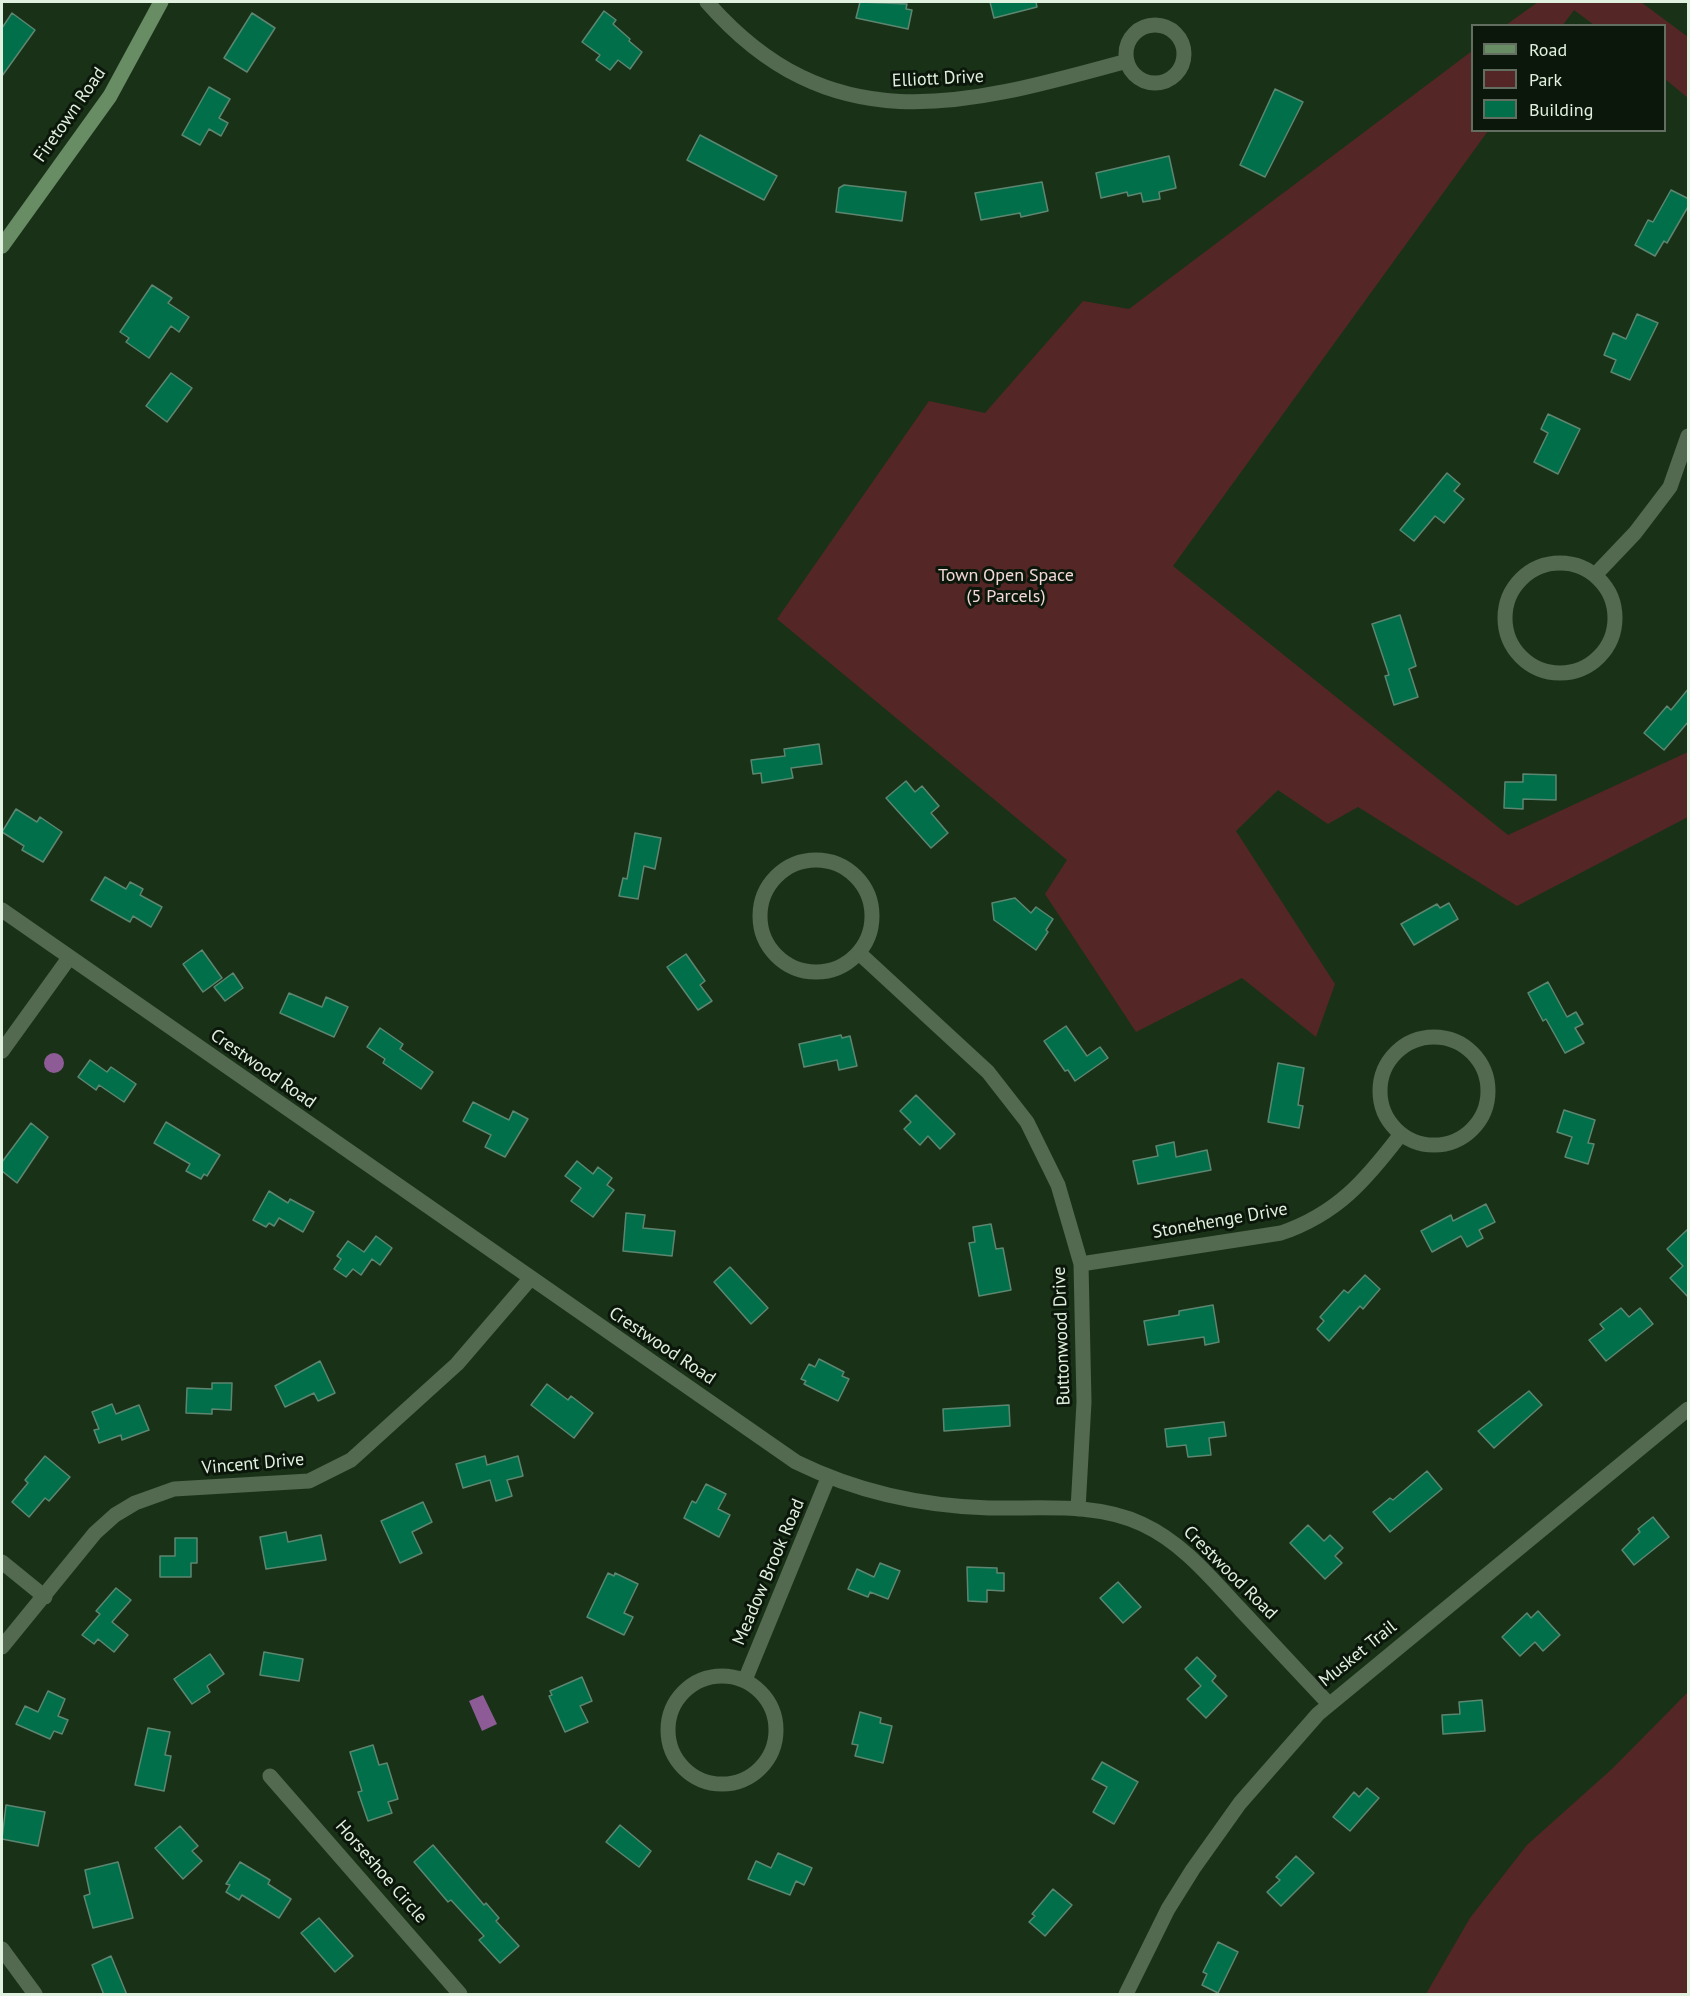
<!DOCTYPE html>
<style>
body{margin:0}
#map{position:relative;width:1690px;height:1996px;overflow:hidden;background:#193217;font-family:"PT Sans",sans-serif}
canvas{display:block}
.frame{position:absolute;inset:0;border:3px solid #e1f1df;pointer-events:none}
.legend{position:absolute;left:1471px;top:24px;width:195px;height:108px;box-sizing:border-box;background:#0c170b;border:2px solid #616e60;margin:0;padding:8px 10px;list-style:none;font-size:18px;color:#e1f1df}
.legend li{display:flex;align-items:center;gap:12px;height:30px}
.legend b{width:30px;border:2px solid #616e60}
</style>
<div id="map">
<canvas width="1690" height="1996"></canvas>
<div class="frame"></div>
<ul class="legend">
<li><b style="height:8px;background:#688c64"></b>Road</li>
<li><b style="height:16px;background:#542626"></b>Park</li>
<li><b style="height:16px;background:#016f4a"></b>Building</li>
</ul>
</div>
<script>
const c = document.querySelector('canvas').getContext('2d');
c.lineJoin = 'round';
function fill(path, color) { c.fillStyle = color; c.fill(path, 'evenodd'); }
function trace(path, color, width, dash) { c.strokeStyle = color; c.lineWidth = width; c.lineCap = dash ? 'butt' : 'round'; c.setLineDash(dash || []); c.stroke(path); }
function write(font, color, halo, rows, align = 'center') {
  c.font = font + ' "PT Sans",sans-serif'; c.lineWidth = 6; c.setLineDash([]); c.textBaseline = 'middle'; c.strokeStyle = halo; c.fillStyle = color; for (const [text, x, y, turn = 0] of rows) {
    c.save(); c.translate(x, y); c.rotate((+turn || 0) * Math.PI / 180); c.textAlign = isNaN(turn) ? turn : align; if (halo) c.strokeText(text, 0, 0); c.fillText(text, 0, 0); c.restore();
  }
}
const green = new Path2D(`
 M1538,2H1641L1688,37V98L1665,79L1664,26L1594,25L1574,10L1563,25H1506Z
 M1472,51V130L1488,131L1173,566L1508,835L1688,752V817L1517,906L1358,807L1328,824L1278,790L1236,831L1335,984L1316,1037L1242,978L1136,1032L1045,894L1067,860L777,619L929,401L985,413L1083,301L1129,309Z
 M1688,1692V1994H1426L1470,1918L1527,1845L1613,1768Z`);
const water = new Path2D(`
 M44 1063a10 10 0 1 1 20 0a10 10 0 1 1-20 0Z
 M483,1695L497,1724L482,1731L469,1701Z`);
const building = new Path2D(`
 M860,2L907,4L906,9L912,10L908,29L856,18Z
 M990,2H1036L1037,7L994,18Z
 M604,11L616,20L613,24L630,39L629,41L642,52L630,69L618,60L610,70L596,60L600,55L582,42Z
 M12,13L35,30L2,76V28Z
 M252,13L275,28L247,72L224,58Z
 M209,87L230,99L219,118L228,123L221,136L209,129L200,145L182,135Z
 M1275,89L1303,102L1265,177L1240,165Z
 M700,135L777,176L764,200L687,160Z
 M1169,156L1176,188L1159,192L1160,199L1143,202L1141,193L1128,196L1127,192L1101,198L1096,173Z
 M1042,182L1048,211L1021,217L1020,213L981,220L975,193Z
 M844,185L906,192L902,221L836,212L839,188Z
 M1671,190L1689,199V205L1667,243L1664,241L1655,256L1635,245L1648,220L1653,222Z
 M152,285L172,298L168,303L189,317L179,332L171,326L149,358L126,342L129,338L120,332Z
 M1637,314L1658,323L1630,380L1611,372L1616,360L1604,355L1613,333L1626,339Z
 M171,373L192,388L167,422L146,406Z
 M1548,414L1580,429L1558,474L1534,462L1548,433L1541,429Z
 M1447,473L1460,484L1454,491L1464,499L1444,523L1435,516L1414,541L1400,530Z
 M1400,615L1416,666L1409,669L1418,697L1394,705L1385,676L1389,675L1372,624Z
 M1689,688V721L1664,750L1644,733L1667,706L1671,710Z
 M819,744L822,764L791,768L793,778L762,783L761,773L753,774L751,760L785,756L784,749Z
 M1523,774L1556,775V800L1523,799V809L1504,808L1505,782H1523Z
 M906,781L915,792L922,786L939,806L931,813L948,833L931,848L886,798Z
 M16,809L37,822L40,817L62,832L43,862L22,850L24,846L2,832Z
 M635,833L661,838L655,869L644,866L638,899L619,896L623,878L627,879Z
 M105,877L126,889L130,882L143,889L140,895L162,907L151,927L133,916L130,922L91,900Z
 M1015,898L1031,913L1036,907L1053,919L1046,930L1048,932L1036,950L994,920L992,903Z
 M1449,903L1458,919L1414,945L1401,924L1437,904L1440,908Z
 M202,950L222,978L203,992L183,964Z
 M686,954L705,981L700,985L712,1001L698,1010L667,967Z
 M233,973L243,988L225,1001L214,987Z
 M1548,982L1567,1017L1576,1012L1583,1024L1575,1028L1584,1043L1565,1053L1546,1019L1543,1021L1528,993Z
 M289,993L322,1007L326,997L348,1007L334,1037L280,1013Z
 M1066,1026L1087,1056L1100,1047L1108,1058L1075,1081L1068,1070L1065,1071L1044,1041Z
 M380,1028L403,1044L400,1049L433,1072L421,1089L383,1063L385,1059L367,1047Z
 M841,1035L842,1038L850,1036L857,1066L839,1070L837,1060L804,1067L799,1044Z
 M90,1060L107,1072L111,1067L136,1084L124,1102L99,1085L96,1090L78,1077Z
 M1278,1063L1304,1068L1298,1105L1303,1106L1299,1128L1268,1122Z
 M916,1095L955,1134L940,1149L928,1136L920,1145L904,1129L911,1122L900,1111Z
 M473,1102L509,1120L513,1111L528,1119L505,1157L485,1147L491,1135L463,1121Z
 M1564,1110L1595,1120L1588,1143L1594,1144L1588,1164L1565,1157L1572,1137L1557,1132Z
 M166,1122L220,1155L207,1176L204,1174L201,1179L186,1171L190,1164L154,1143Z
 M31,1123L48,1137L17,1183L2,1171V1162Z
 M1174,1142L1176,1157L1207,1150L1211,1170L1138,1184L1133,1161L1158,1156L1156,1146Z
 M577,1161L593,1174L598,1167L612,1178L607,1185L614,1190L593,1217L571,1201L581,1188L565,1176Z
 M269,1191L288,1203L290,1199L314,1212L303,1232L279,1218L274,1226L269,1223L266,1227L253,1220Z
 M1486,1204L1495,1222L1479,1230L1483,1238L1467,1247L1461,1236L1432,1252L1421,1231L1451,1215L1453,1221Z
 M626,1213L645,1215L643,1228L675,1231L672,1256L623,1251Z
 M991,1224L996,1249L1003,1248L1011,1290L979,1296L969,1243L975,1242L973,1227Z
 M1689,1228V1298L1670,1278L1683,1266L1667,1249Z
 M376,1236L392,1248L380,1265L372,1259L361,1275L353,1269L346,1277L334,1269L341,1259L337,1256L348,1241L364,1252Z
 M730,1267L768,1308L751,1324L714,1282Z
 M1365,1275L1380,1289L1363,1309L1360,1306L1329,1341L1317,1329L1324,1321L1320,1317L1344,1290L1348,1293Z
 M1213,1305L1219,1342L1205,1345L1204,1337L1148,1345L1144,1321L1179,1315V1311Z
 M1621,1308L1629,1317L1640,1308L1653,1324L1606,1361L1589,1340L1604,1329L1600,1324Z
 M819,1359L844,1372L842,1376L849,1379L838,1401L804,1384L806,1381L801,1379L809,1364L815,1367Z
 M320,1361L335,1393L318,1401L314,1393L285,1407L275,1386Z
 M212,1383H232L231,1410L212,1409V1414L186,1413L187,1388L212,1389Z
 M547,1384L568,1400L571,1396L593,1413L574,1438L531,1405Z
 M1529,1391L1542,1405L1494,1448L1478,1431Z
 M112,1404L116,1414L139,1405L149,1430L122,1440L121,1435L99,1443L94,1430L99,1429L92,1412Z
 M1009,1405L1010,1426L944,1431L943,1409Z
 M1224,1422L1226,1436L1209,1438L1211,1455L1188,1457L1186,1445L1167,1447L1165,1429Z
 M45,1456L70,1477L49,1501L45,1498L29,1517L12,1502L28,1483L25,1480Z
 M485,1456L487,1465L518,1456L523,1476L507,1480L512,1496L496,1501L490,1480L463,1488L456,1464Z
 M1427,1471L1442,1489L1390,1532L1373,1512L1390,1498L1393,1500Z
 M706,1484L726,1494L718,1509L730,1515L719,1537L684,1518L692,1501L696,1503Z
 M423,1502L432,1522L412,1532L422,1553L400,1563L381,1521Z
 M1653,1517L1669,1537L1634,1565L1622,1550L1640,1532L1638,1529Z
 M1308,1525L1324,1541L1330,1535L1343,1548L1335,1556L1342,1563L1325,1579L1290,1543Z
 M286,1532L288,1542L321,1535L326,1560L266,1569L260,1537Z
 M175,1538H197V1563H191V1577H160V1556H175Z
 M880,1563L900,1571L888,1599L870,1592L868,1597L848,1589L857,1569L874,1577Z
 M967,1567L997,1568V1573H1004V1591L987,1590V1602L968,1601Z
 M608,1573L614,1576L615,1573L638,1584L624,1613L633,1617L624,1635L587,1617Z
 M1118,1582L1141,1607L1123,1623L1100,1598Z
 M116,1588L131,1600L112,1622L128,1635L114,1652L98,1639L94,1644L82,1635L100,1614L96,1611Z
 M1538,1611L1560,1635L1543,1651L1535,1642L1520,1656L1502,1637L1527,1613L1531,1618Z
 M264,1652L303,1659L299,1681L260,1675Z
 M210,1654L224,1674L207,1686L210,1692L192,1704L174,1679Z
 M1197,1657L1216,1676L1212,1681L1227,1696L1206,1718L1187,1699L1201,1686L1185,1669Z
 M582,1677L592,1701L580,1706L588,1722L565,1732L549,1696L552,1695L550,1691Z
 M48,1691L65,1699L58,1716L68,1720L62,1734L54,1731L50,1739L16,1724L25,1706L38,1712Z
 M1482,1700L1485,1731L1443,1734L1442,1715L1460,1714L1459,1702Z
 M860,1712L881,1718L880,1723L892,1726L883,1763L855,1756L858,1745L852,1744Z
 M148,1728L170,1732L165,1755L171,1756L164,1791L135,1785Z
 M373,1745L379,1765L387,1763L398,1799L388,1802L392,1813L368,1821L358,1792L362,1791L350,1752Z
 M1102,1762L1138,1782L1114,1824L1093,1812L1107,1787L1092,1779Z
 M1367,1788L1379,1798L1350,1831L1333,1817L1354,1792L1359,1797Z
 M6,1805L45,1812L38,1846L2,1839Z
 M620,1825L651,1851L639,1867L606,1842Z
 M180,1826L198,1846L192,1851L202,1861L183,1879L155,1848Z
 M433,1845L484,1905L486,1903L499,1918L496,1921L519,1946L500,1963L479,1940L484,1936L451,1900L448,1902L414,1862Z
 M778,1853L812,1868L804,1885L796,1881L790,1895L748,1879L756,1861L771,1868Z
 M1296,1856L1314,1873L1281,1906L1267,1892L1280,1880L1276,1877Z
 M118,1862L133,1918L93,1928L84,1896L90,1894L85,1870Z
 M240,1862L270,1880L268,1884L291,1899L279,1918L242,1895L239,1900L226,1892L230,1885L226,1884Z
 M1053,1889L1072,1905L1045,1936L1029,1922L1035,1916L1032,1914Z
 M319,1918L353,1956L335,1972L301,1933Z
 M1218,1942L1238,1952L1218,1993L1202,1985L1207,1974L1203,1972Z
 M111,1956L127,1995H104L92,1965Z`);
const street = new Path2D(`
 M707,2C832,145 966,105 1127,61
 M1126 54a29 29 0 1 1 58 0a29 29 0 1 1-58 0Z
 M1505 618a55 55 0 1 1 110 0a55 55 0 1 1-110 0Z
 M1595,575L1635,533L1670,487L1688,436
 M760 916a56 56 0 1 1 112 0a56 56 0 1 1-112 0Z
 M2,910L796,1462C857,1492 921,1506 989,1508C1040,1509 1095,1502 1142,1524C1183,1543 1211,1578 1241,1610C1270,1641 1299,1672 1328,1703
 M859,953L988,1072L1027,1122L1058,1185L1081,1264L1084,1402L1078,1509
 M1380 1091a54 54 0 1 1 108 0a54 54 0 1 1-108 0Z
 M2,1051L69,958
 M1081,1264L1281,1233C1337,1214 1366,1180 1401,1134
 M2,1562L45,1597
 M2,1647L95,1533L115,1515L135,1503L174,1489L309,1481L351,1460L457,1364L530,1279
 M668 1730a54 54 0 1 1 108 0a54 54 0 1 1-108 0Z
 M745,1680L828,1478
 M270,1776L460,1994
 M2,1949L35,1994
 M1126,1994L1168,1909L1193,1869L1240,1803L1318,1714L1688,1409`);
const secondary = new Path2D(`
 M2,246L110,96L161,2`);
const streetNames = [
 ["Elliott Drive",938,79,-3],
 ["Firetown Road",70,115,-55],
 ["Crestwood Road",263,1069,35],
 ["Stonehenge Drive",1220,1221,-10],
 ["Buttonwood Drive",1062,1336,-92],
 ["Crestwood Road",662,1346,34],
 ["Vincent Drive",253,1464,-5],
 ["Meadow Brook Road",769,1572,-67],
 ["Crestwood Road",1230,1573,45],
 ["Musket Trail",1358,1654,-39],
 ["Horseshoe Circle",381,1872,49]
];
const parkNames = [
 ["Town Open Space",1006,576],
 ["(5 Parcels)",1006,597]
];
fill(green, '#542626');
fill(water, '#8d5b96');
fill(building, '#016f4a');
trace(building, '#5d8671', 1.5);
trace(street, '#536950', 15);
trace(secondary, '#688c64', 15);
write('18px', '#e1f1df', '#0c170b', streetNames);
write('18px', '#f2d9d8', '#0c170b', parkNames);
</script>
